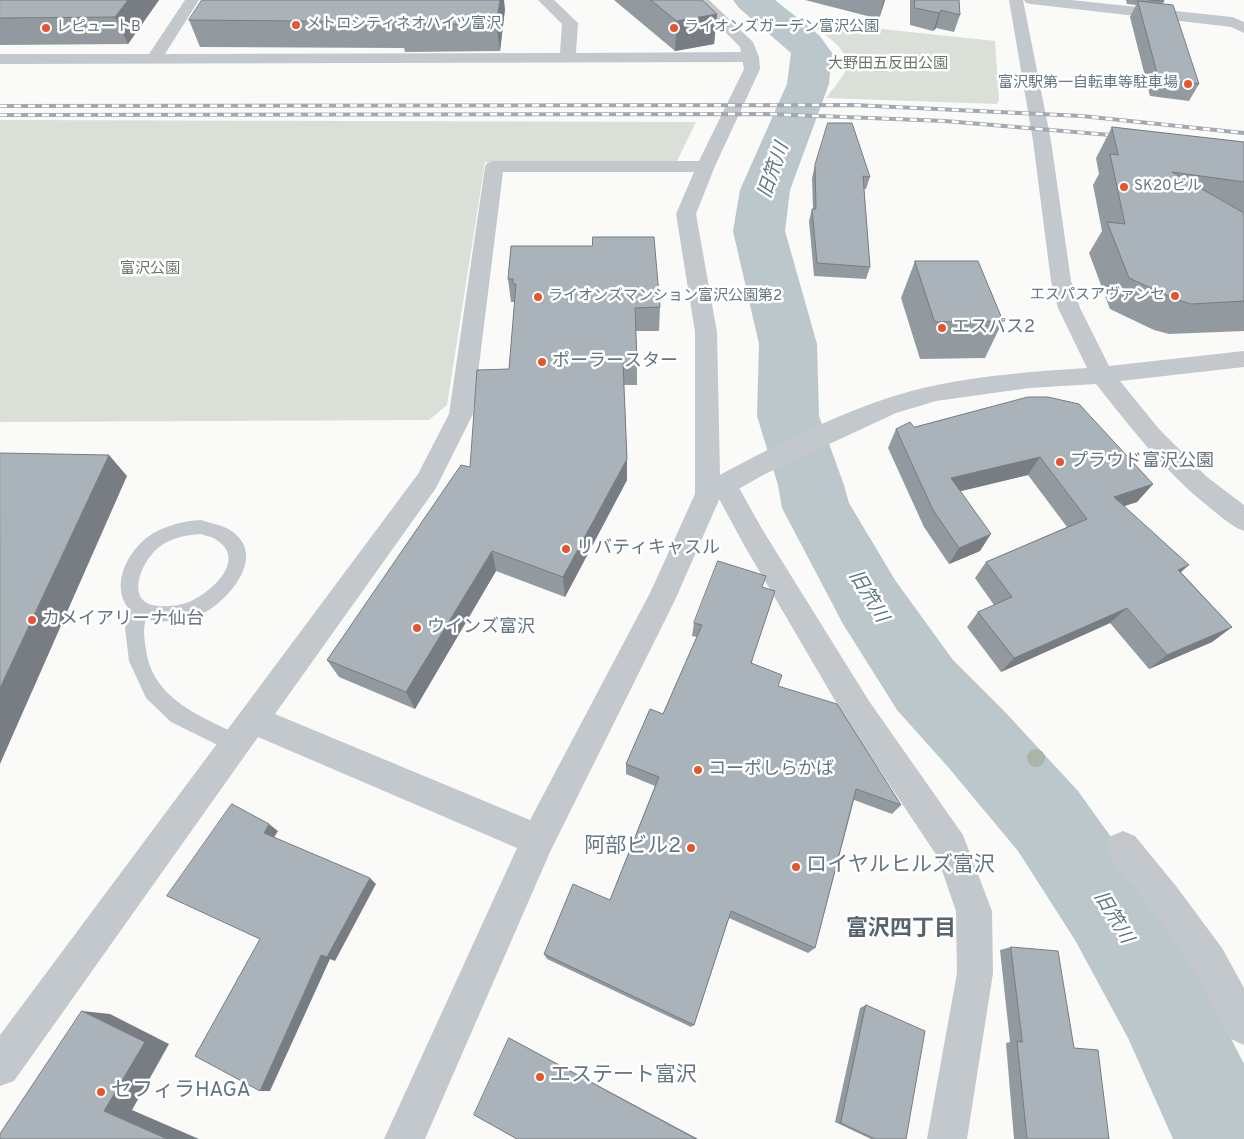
<!DOCTYPE html>
<meta charset="utf-8">
<style>
body{margin:0}
canvas{display:block;background:#fafaf8}
</style>
<canvas width="1244" height="1139"></canvas>
<script>
const c = document.querySelector('canvas').getContext('2d');
c.lineJoin = 'round';
function fill(path, color) { c.fillStyle = color; c.fill(path, 'evenodd'); }
function trace(path, color, width, dash) { c.strokeStyle = color; c.lineWidth = width; c.lineCap = dash ? 'butt' : 'round'; c.setLineDash(dash || []); c.stroke(path); }
function write(font, color, halo, rows, align = 'center') {
  c.font = font + ' Overpass,"Noto Sans JP",sans-serif'; c.lineWidth = 5; c.setLineDash([]); c.textBaseline = 'middle'; c.strokeStyle = halo; c.fillStyle = color; for (const [text, x, y, turn = 0] of rows) {
    c.save(); c.translate(x, y); c.rotate((+turn || 0) * Math.PI / 180); c.textAlign = isNaN(turn) ? turn : align; if (halo) c.strokeText(text, 0, 0); c.fillText(text, 0, 0); c.restore();
  }
}
const green = new Path2D(`
 M806,21L995,41L999,100L997,104L826,98C832,90 840,81 845,72C855,50 820,32 806,21Z
 M0,120L696,122L677,161L485,162L447,405L429,420L0,422Z`);
const river = new Path2D(`
 M733,0H775L820,36L832,53L829,84L790,190L785,231L817,344L819,416L844,485L849,503L895,580L953,660L1006,713L1078,791L1139,876L1196,970L1244,1064V1139H1173L1128,1038L1075,940L1018,851L948,767L897,710L843,624L782,508L778,485L757,416L759,344L733,231L740,190L787,84L791,53L739,8Z`);
const service = new Path2D(`
 M201,520C210,523 222,525 230,530C266,553 234,594 209,610C190,621 167,624 146,619C143,629 144,638 146,649C152,700 203,717 243,737L246,744L243,751L236,754L171,722L146,698L129,661L125,628L131,611C108,587 128,549 152,534C167,525 184,521 201,520ZM201,534C206,536 214,537 218,541C245,560 214,589 195,599C185,605 170,607 158,606C124,603 141,562 158,548C170,538 185,535 201,534Z`);
const minor = new Path2D(`
 M185,0H199L165,54L560,53L562,24L538,0H554L578,23L576,53L751,52L757,54L759,57L757,60L751,62L0,64V54H149Z
 M1232,17L1244,22V33L1227,25L1224,22L1227,19Z
 M724,474L733,477L762,529L869,701L963,835L992,911L993,973L967,1139H927L957,973L956,911L937,856L847,721L744,545L711,484L715,477Z
 M1123,831L1135,836L1176,886L1222,948L1244,988V1045L1231,1039L1196,974L1152,910L1111,860L1106,848L1111,836Z`);
const tertiary = new Path2D(`
 M694,0H709L753,42L759,57L760,69L715,166L696,214L717,332L720,475C782,441 868,398 937,385C986,375 1037,371 1087,368L1058,308L1051,281L1033,141L1009,0H1023L1051,141L1071,281L1080,308L1109,366L1244,351V367L1120,381L1159,429L1207,477L1244,505V531C1231,526 1220,516 1209,507C1165,472 1131,428 1096,384L1029,388L936,401L896,413L765,474L719,500L675,600L550,852L425,1139H384L517,848L258,737L14,1081L0,1086V1035L418,474L449,414L485,167L487,163L494,161H699L744,69L740,47ZM503,172H694L676,214L695,332V494L650,593L530,820L275,714L436,488L473,414Z
 M1024,0H1071L1232,17L1237,19L1240,22L1237,25L1232,27L1031,4L1026,3Z`);
const rail = new Path2D(`
 M0,106L853,105L1082,116L1244,133
 M0,115L768,114L945,121L1122,136`);
const trees = [
 [1036,758]
];
const wall = new Path2D(`
 M0,0H159L128,44L0,45Z
 M614,0H702L717,14L714,44L675,51Z
 M805,0H885L879,19Z
 M910,0H959L960,15L954,32L936,28L933,31L910,25Z
 M1126,0H1163L1164,1L1163,3L1199,84L1189,101L1150,96L1130,17L1136,5L1127,4Z
 M505,9L500,51L405,52L404,48L200,47L189,20Z
 M1112,127L1244,142V331L1169,334L1154,330L1110,309L1089,253L1102,231L1093,185L1099,174L1096,158Z
 M815,165L870,177L866,189H864L870,267L866,279L814,276L809,221L812,209H813L812,178Z
 M511,246L660,307L659,331H636L637,362V385H624L627,459V480L565,597L496,571L415,709L339,677L327,660L470,467L509,369L515,302H511L508,279Z
 M915,261L1003,321L985,358L920,359L901,298Z
 M914,427L1153,484L1137,502L1124,506L1181,572L1232,627L1212,642L1149,669L1110,623L1001,672L967,627L978,612L994,605L975,578L986,562L1067,527L1028,475L960,491L980,551L949,564L924,527L888,448L896,429Z
 M763,587L752,663L778,686L901,805L892,814L854,800L815,948L808,953L729,918L694,1025L691,1027L547,959L544,954L610,900L655,786L626,774V764L663,714L697,637L692,636L694,623Z
 M1011,947L1074,1048L1109,1139H1014L1006,1043L1010,1042L1000,950Z
 M866,1005L906,1139H871L835,1122L860,1008Z`);
const shadedWall = new Path2D(`
 M128,0H159L128,44L115,17Z
 M500,0H504L505,9L500,51L496,24Z
 M884,0H885L879,19L883,2Z
 M941,10L936,28L933,31L939,13Z
 M717,14L714,44L675,51L677,21Z
 M109,455L127,476L0,764V688Z
 M1040,457L1028,475L941,496L951,478Z
 M627,459V480L565,597L563,577Z
 M1153,484L1137,502L1099,514L1114,497Z
 M991,534L980,551L949,564L959,548Z
 M492,551L496,571L415,709L406,692Z
 M1189,565L1171,581L1178,570Z
 M1127,608L1110,623L1001,672L1014,658Z
 M1232,627L1212,642L1149,669L1167,655Z
 M269,824L278,831L273,839L264,833Z
 M370,878L376,884L335,961L330,959L270,1091H260L321,955Z
 M82,1011L110,1014L169,1044L132,1110L199,1139H167L104,1111Z
 M509,1038L515,1041L698,1139H696Z`);
const building = new Path2D(`
 M0,0H128L115,17L0,18Z
 M202,0H500L496,24H399L401,22L189,20Z
 M651,0H702L717,14L677,21Z
 M915,0H959L960,15L941,10L939,13L915,8Z
 M1150,0H1163L1164,1Z
 M1138,1L1173,5L1199,84L1159,79Z
 M828,123H852L870,177L863,176L870,267L817,263L812,209H816L815,165Z
 M1112,127L1244,142V182L1172,172L1244,213V301L1191,304L1175,299L1129,278L1107,222L1125,224L1110,154L1118,155Z
 M593,237H654L660,307L635,308L637,362L623,363L627,459L563,577L492,551L406,692L327,660L461,465L470,467L477,370L509,369L516,284H513V279H508L511,246H592Z
 M915,261H978L1003,321L935,322Z
 M1028,397H1048L1079,404L1153,484L1114,497L1189,565L1178,570L1232,627L1167,655L1127,608L1014,658L978,612L1012,597L986,562L1087,519L1040,457L951,478L991,534L959,548L933,510L896,429L910,422L914,427Z
 M0,453L109,455L0,688Z
 M718,561L766,576L762,587L775,591L751,663L782,675L778,686L837,704L901,805L856,789L815,948L731,911L694,1025L544,954L573,884L610,900L659,777L626,764L650,709L663,714L702,625L694,623Z
 M232,804L269,824L264,833L370,878L327,957L321,955L260,1091L195,1056L260,939L167,896Z
 M1011,947L1058,951L1074,1048L1098,1050L1109,1139H1027L1017,1041L1022,1042Z
 M866,1005L925,1031L906,1139H875L841,1123Z
 M82,1011L145,1042L104,1111L167,1139H0V1134Z
 M509,1038L696,1139H517L474,1115Z`);
const markers = [
 [296,25,5,"#e4572e"],
 [46,28,5,"#e4572e"],
 [674,28,5,"#e4572e"],
 [1188,84,5,"#e4572e"],
 [1124,187,5,"#e4572e"],
 [1175,296,5,"#e4572e"],
 [538,297,5,"#e4572e"],
 [942,328,5,"#e4572e"],
 [542,362,5,"#e4572e"],
 [1060,462,5,"#e4572e"],
 [566,549,5,"#e4572e"],
 [32,620,5,"#e4572e"],
 [417,628,5,"#e4572e"],
 [698,770,5,"#e4572e"],
 [691,848,5,"#e4572e"],
 [796,867,5,"#e4572e"],
 [540,1077,5,"#e4572e"],
 [101,1092,5,"#e4572e"]
];
const farPoinames = [
 ["メトロシティネオハイツ富沢",306,25],
 ["レピュートB",56,28],
 ["ライオンズガーデン富沢公園",684,28],
 ["富沢駅第一自転車等駐車場",1178,84,"right"],
 ["SK20ビル",1134,187],
 ["エスパスアヴァンセ",1165,296,"right"],
 ["ライオンズマンション富沢公園第2",548,297]
];
const farParknames = [
 ["大野田五反田公園",888,65],
 ["富沢公園",150,270]
];
const poiNames = [
 ["エスパス2",952,328],
 ["ポーラースター",552,362],
 ["プラウド富沢公園",1070,462],
 ["リバティキャスル",576,549],
 ["カメイアリーナ仙台",42,620],
 ["ウインズ富沢",427,628],
 ["コーポしらかば",708,770]
];
const waterNames = [
 ["旧笊川",775,171,-71],
 ["旧笊川",867,597,59],
 ["旧笊川",1112,918,59]
];
const nearPoinames = [
 ["阿部ビル2",681,848,"right"],
 ["ロイヤルヒルズ富沢",806,867],
 ["エステート富沢",550,1077],
 ["セフィラHAGA",111,1092]
];
const nearNeighbourhoodnames = [
 ["富沢四丁目",901,931]
];
fill(green, '#dadfd7');
fill(river, '#bbc7cb');
fill(service, '#c3c8cc');
fill(minor, '#c3c8cc');
fill(tertiary, '#c3c8cc');
trace(rail, '#a2aab0', 4);
trace(rail, '#fff', 2.5, [7]);
c.fillStyle = '#aab4a7';
for (const [x, y] of trees) { c.beginPath(); c.arc(x, y, 9, 0, 2 * Math.PI); c.fill(); }
fill(wall, '#929a9f');
fill(shadedWall, '#777d82');
fill(building, '#aab3b9');
trace(building, '#777d82', 1);
for (const [x, y, r, color] of markers) { const dot = new Path2D(); dot.arc(x, y, r, 0, 2 * Math.PI); c.fillStyle = color; c.fill(dot); trace(dot, '#fff', 2); }
write('15px', '#657683', '#fff', farPoinames, 'left');
write('15px', '#687a64', '#fff', farParknames);
write('18px', '#657683', '#fff', poiNames, 'left');
write('italic 19px', '#60757c', '#fff', waterNames);
write('21px', '#657683', '#fff', nearPoinames, 'left');
write('bold 22px', '#57646e', '#fff', nearNeighbourhoodnames);
</script>
